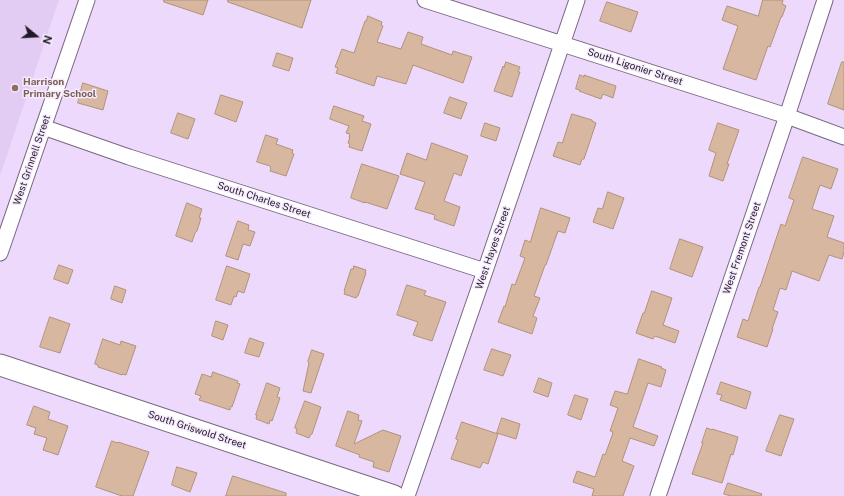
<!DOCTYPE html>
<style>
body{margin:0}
#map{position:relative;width:844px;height:496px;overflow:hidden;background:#edd9fb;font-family:"Public Sans",sans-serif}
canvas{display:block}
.north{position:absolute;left:16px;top:16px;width:40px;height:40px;-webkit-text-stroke:3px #f6eafe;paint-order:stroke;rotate:108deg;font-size:11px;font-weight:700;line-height:16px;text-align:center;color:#211a26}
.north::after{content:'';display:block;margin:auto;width:14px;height:18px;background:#211a26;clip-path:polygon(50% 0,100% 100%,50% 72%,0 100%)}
</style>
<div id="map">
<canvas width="844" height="496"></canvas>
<div class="north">N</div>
</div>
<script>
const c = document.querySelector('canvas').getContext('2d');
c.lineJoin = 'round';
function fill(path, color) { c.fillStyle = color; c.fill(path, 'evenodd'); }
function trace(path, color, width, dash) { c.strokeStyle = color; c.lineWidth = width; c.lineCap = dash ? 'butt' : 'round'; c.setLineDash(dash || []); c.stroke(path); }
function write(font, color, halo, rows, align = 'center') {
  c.font = font + ' "Public Sans",sans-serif'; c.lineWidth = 3; c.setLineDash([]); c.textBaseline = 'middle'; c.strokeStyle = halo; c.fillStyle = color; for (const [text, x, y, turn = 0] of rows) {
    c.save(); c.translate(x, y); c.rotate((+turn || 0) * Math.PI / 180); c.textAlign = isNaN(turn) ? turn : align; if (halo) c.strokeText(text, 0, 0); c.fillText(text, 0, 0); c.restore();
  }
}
const built = new Path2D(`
 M0,0H59L0,176Z`);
const building = new Path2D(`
 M164,0H208L203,15L164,2Z
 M228,0H311L302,28L228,2Z
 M763,0H783L782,4L786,6L782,17H781L770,47L768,46L756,80L723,69L738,26L722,20L727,6L758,16Z
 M607,2L638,12L631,32L600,21Z
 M368,16L382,22L381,25L383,26L377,42L401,49L408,32L423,37L421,44L452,55L453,51L472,57L463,83L413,65L406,84L377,76L374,86L336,73L338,68L335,67L342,49L354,53L365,21H366Z
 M277,53L293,58L289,71L273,66Z
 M506,62L520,67L518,72H520L512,97L494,91L503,66L504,67Z
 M842,62H844V110L828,104Z
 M580,75L584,77V75L616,86L613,98L603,94L601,99L579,91L580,90L576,89Z
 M83,83L108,91L103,110L78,103Z
 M221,95L243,102L236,122L215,114Z
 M450,97L467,103L461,119L444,113Z
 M334,106L364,116L362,121L371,124L362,151L349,147L350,144L348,143L350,137H349L350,134L346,133L349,126L330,119Z
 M178,113L195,119L188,139L171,133Z
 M572,114L592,120V121L596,123L584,159H582L580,165L553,156L558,142L562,143Z
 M485,123L500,128L496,141L481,136Z
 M718,123L739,130L727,164H729L723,181L709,176L716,153L709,150Z
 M266,135L278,139L276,144L293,150L292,153L294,154L286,176L270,171L271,168L270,167V166L257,162Z
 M432,143L468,156L461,176L454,173L444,201L460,207L454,226L434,219L435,215L415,209L425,182L400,174L407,153L426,160Z
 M803,157L838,169L831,189L820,185L812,209L834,216L827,237L844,243V252L842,259L829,255L819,281L792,271L786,290L780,288L773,310L778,312L772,329H773L767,347L737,337L743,319L748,321L759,287H760L781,224L785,226L794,200L789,198Z
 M362,164L399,176L387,209L365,202V203L351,198Z
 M608,192L624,198L613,229L593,222L598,208L602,209Z
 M187,203L202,209L199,218H201L197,231L195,233L192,242L176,236Z
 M541,208L570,218L565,233L558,231L546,265H545L534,296L540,298L533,316L537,318L532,334L498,322L504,306L505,307L512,284L515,285L525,258L520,256L525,240L530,242Z
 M238,221L249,225L248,230L255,232L250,246L243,244L238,260L226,256Z
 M680,239L703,247L692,277L670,269Z
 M59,265L73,270L68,284L54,279Z
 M227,266L250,274L244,293L238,291L236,297L234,296L231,305L216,300Z
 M354,266L366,270L365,273H366L358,296H357L356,298L344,294L345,292L344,291L351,269H353Z
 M407,285L426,291L424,295L446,302L432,341L413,335L418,322L397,315Z
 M115,286L126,290L122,303L111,299Z
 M652,291L672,298L663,325L679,331L675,343L655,336L653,339L636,333L643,313H644Z
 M50,317L70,324L60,353L40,347Z
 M216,321L228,325L223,340L212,336Z
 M250,338L264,343L259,357L245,353Z
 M103,339L120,345L121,341L136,346L126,375L122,374V375L98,367V365L95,364Z
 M492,349L511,355L503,376L484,370Z
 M312,350L324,354L311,393L303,391L309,363L308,362Z
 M639,359L662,367L661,368L666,370L661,387L648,383L633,427L658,436L654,446L630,438L622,461L634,466L623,496H592L594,489L573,482L577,471L595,477L603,454L605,455L613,433L612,432V431H610L618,408L610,405L615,391L627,394Z
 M213,372L238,381L237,383L240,384L232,407L231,406L230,410L199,400L201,396L195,394L202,374L211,377Z
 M539,378L552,383L548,397L534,392Z
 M721,382L751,392L746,409L720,400L722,395L717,394Z
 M267,383L280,388L277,397L280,398L272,421L270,420L269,424L256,419L257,415H256Z
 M575,395L588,399L581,420L568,415Z
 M305,401L321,407L312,434H311L309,438L296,433L297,429L295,428Z
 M34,406L50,412L48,419L68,426L58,455L43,450L47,438L34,434L36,428L27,425Z
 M348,411L359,415L358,420L362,421L354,444L383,430L401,436L389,472L373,467L374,462L359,457L360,455L336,446Z
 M780,415L794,419L781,456L766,451Z
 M502,418L520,424L516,439L497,433Z
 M462,422L498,434L488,464L483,462L480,468L451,459L458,440L456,439Z
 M707,428L712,430V429L738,437L733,455L731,454L722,483L692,474L703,443H702Z
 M112,441L117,443L118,442L149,452L133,496H122L96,487Z
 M177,467L197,473L190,492L172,485Z
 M233,476L286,493V496H226Z
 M728,483L762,494L761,496H731L724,494Z`);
const street = new Path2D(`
 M425,0L787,116L844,137
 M43,127L129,157L485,271
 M0,253L87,0
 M407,496L485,271L577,0
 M658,496L787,116L825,0`);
const secondary = new Path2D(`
 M0,365L394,496`);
const markers = [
 [15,88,4,"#8d6e63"]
];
const streetNames = [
 ["South Ligonier Street",635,67,18],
 ["West Grinnell Street",32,160,-71],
 ["South Charles Street",264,200,18],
 ["West Hayes Street",493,248,-71],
 ["West Fremont Street",742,248,-71],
 ["South Griswold Street",197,430,18]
];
const educationNames = [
 ["Harrison",23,82],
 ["Primary School",23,94]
];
fill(built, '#e3ccf3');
fill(building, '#d7b79f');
trace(building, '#b1927b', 1);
trace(street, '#786784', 17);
trace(secondary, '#786784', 23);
trace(street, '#fff', 15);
trace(secondary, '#fff', 21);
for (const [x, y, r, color] of markers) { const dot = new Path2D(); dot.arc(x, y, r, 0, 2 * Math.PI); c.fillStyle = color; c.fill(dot); trace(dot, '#f6eafe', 1.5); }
write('10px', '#211a26', '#f6eafe', streetNames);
write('bold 10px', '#785e54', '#f6eafe', educationNames, 'left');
</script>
